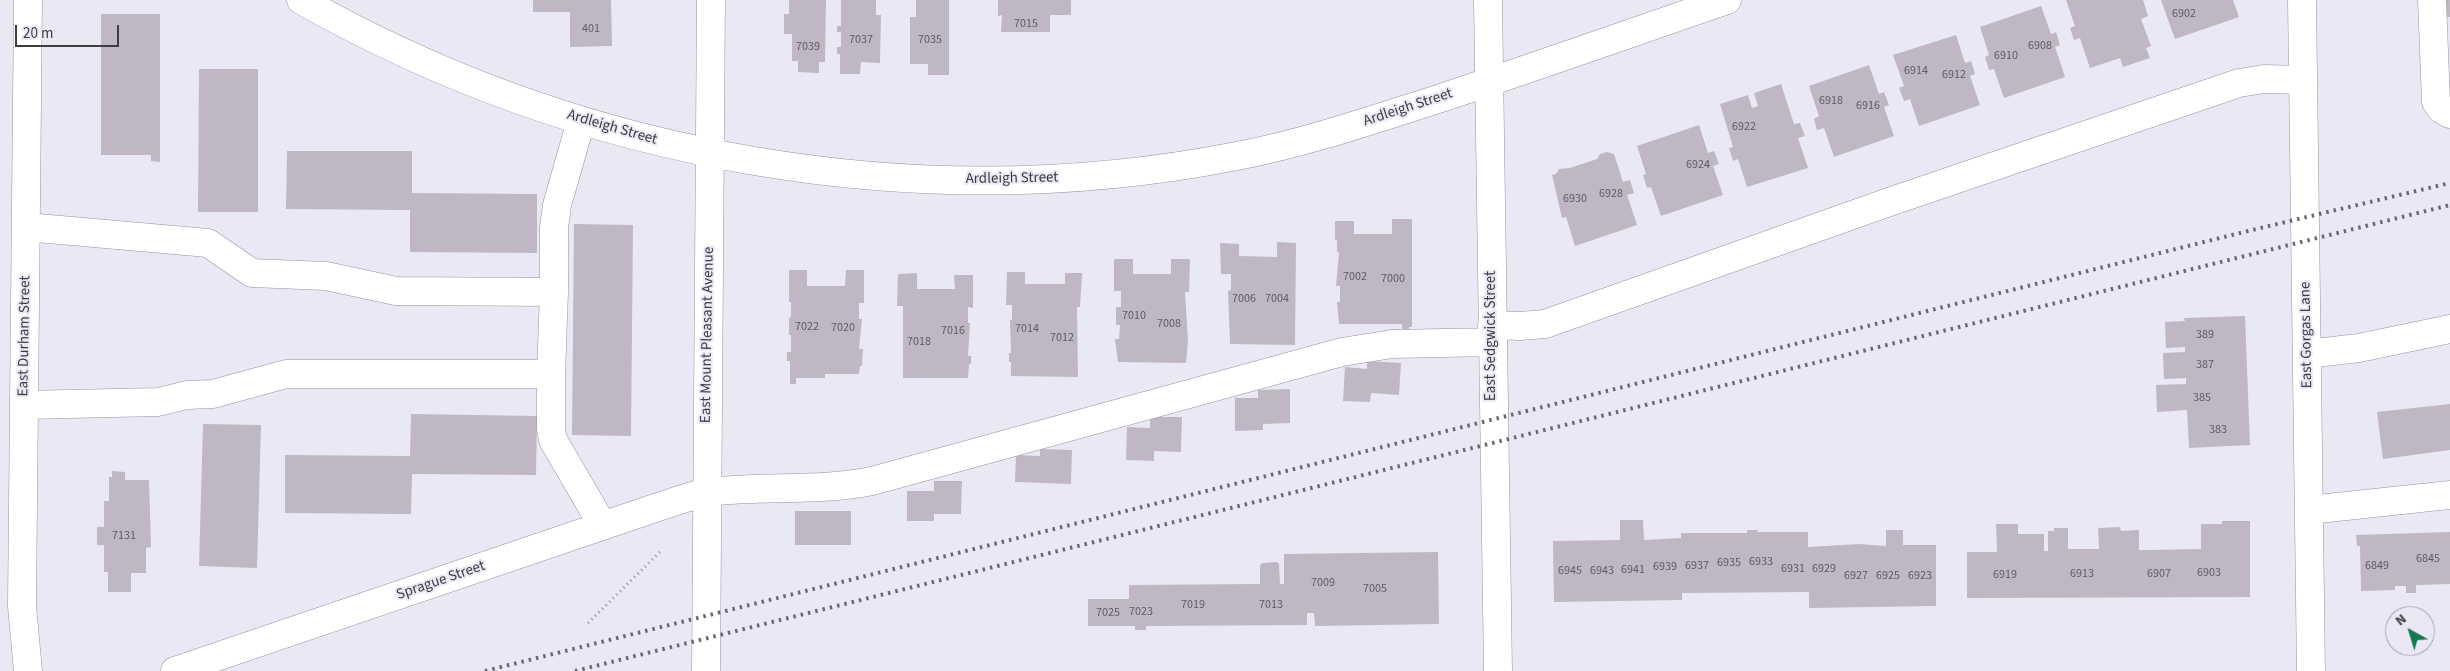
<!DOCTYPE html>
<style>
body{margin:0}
#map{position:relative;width:2450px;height:671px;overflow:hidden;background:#ebe8f5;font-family:"Source Sans 3",sans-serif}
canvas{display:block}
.north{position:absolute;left:2385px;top:606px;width:50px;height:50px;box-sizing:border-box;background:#ebe8f5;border:1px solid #a5a3ad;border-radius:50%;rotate:321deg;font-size:14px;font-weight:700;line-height:20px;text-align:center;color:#3d3c41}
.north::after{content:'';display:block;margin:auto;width:18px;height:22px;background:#127851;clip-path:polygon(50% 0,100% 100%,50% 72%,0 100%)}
.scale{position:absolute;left:15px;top:25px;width:104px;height:22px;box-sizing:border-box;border:2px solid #3d3c41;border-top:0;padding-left:6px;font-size:15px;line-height:18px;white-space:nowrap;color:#3d3c41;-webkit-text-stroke:4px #ebe8f5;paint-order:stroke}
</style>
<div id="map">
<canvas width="2450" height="671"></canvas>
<div class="north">N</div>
<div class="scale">20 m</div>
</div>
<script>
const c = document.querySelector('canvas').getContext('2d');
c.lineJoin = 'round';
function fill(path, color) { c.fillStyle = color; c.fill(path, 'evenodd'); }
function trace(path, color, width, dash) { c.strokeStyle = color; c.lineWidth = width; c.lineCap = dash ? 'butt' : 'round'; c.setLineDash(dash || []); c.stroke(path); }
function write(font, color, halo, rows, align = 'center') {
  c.font = font + ' "Source Sans 3",sans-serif'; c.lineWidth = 4; c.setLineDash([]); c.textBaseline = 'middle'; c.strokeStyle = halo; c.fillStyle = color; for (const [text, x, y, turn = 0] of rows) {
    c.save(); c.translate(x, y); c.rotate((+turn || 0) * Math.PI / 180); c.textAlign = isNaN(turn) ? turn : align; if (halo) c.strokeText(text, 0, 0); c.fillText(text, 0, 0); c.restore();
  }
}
const building = new Path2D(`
 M533,0H611L612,46L570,47V12H533Z
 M789,0H826L825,62H819V73L798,72V61H792V34H784V14H789Z
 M841,0H876V15H881L880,63L861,62L860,74H840V54H837V47H841V32H837V26H841Z
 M916,0H949V75H928V64H910V17H916Z
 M998,0H1071V15H1050V32H1001L1002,15L998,16Z
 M2066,0H2143L2148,16L2141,19L2151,46L2146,48L2150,58L2123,67L2120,58L2090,68L2080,38L2074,40L2070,28L2075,26Z
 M2161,0H2233L2239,17L2175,39Z
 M2441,0H2450V17H2442Z
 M2041,6L2051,34L2056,32L2060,45L2055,47L2065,77L2004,98L1994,69L1989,70L1985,57L1989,55L1980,27Z
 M101,14H160V162L151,161V155H101Z
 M1956,35L1965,63L1971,61L1975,74L1970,76L1980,105L1919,126L1910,99L1904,101L1899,88L1904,86L1893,55Z
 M1869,65L1879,94L1884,92L1889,105L1884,107L1894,136L1834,157L1824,128L1817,130L1814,119L1819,116L1809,86Z
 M199,69H258V212H198Z
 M1781,84L1794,124L1800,123L1805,136L1798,138L1808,168L1747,187L1738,159L1733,161L1729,148L1733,147L1720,104L1748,95L1752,108L1758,106L1754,93Z
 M1699,125L1708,153L1714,151L1719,164L1713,166L1723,195L1661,216L1651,187L1647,188L1643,175L1646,174L1637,146Z
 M287,151H412V193L537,194V253L410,252V210L286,209Z
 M1607,152L1614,154L1623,182L1630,180L1634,193L1627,195L1637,225L1575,246L1566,217L1562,218L1552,175L1556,174L1559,169L1570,168L1597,159L1600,154Z
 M1392,219H1412V327H1409V334H1402V324H1339L1337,302H1340V286H1336L1339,252H1337V240H1335V221H1354V234H1392Z
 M574,224L633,225L631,436L572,435Z
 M1277,242L1296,243L1295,345L1230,344L1228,291L1231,290V274H1221L1220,243L1239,244V256L1277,257Z
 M1114,259H1133V274H1171V259H1190L1189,292H1185L1188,341L1186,363L1118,362L1115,339H1119L1120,325H1116V307H1121V291H1114Z
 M789,270H807V286H845L846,270H864V303H859V319H862L859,349H863L862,366H860L859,374H825V378H796V384H790V361H787V352H791V335H789V318L791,317V302H789Z
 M1007,272H1025V284H1065V273H1082L1080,307H1077L1078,377L1011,376V362H1009V353H1011L1010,320H1012V305H1006Z
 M917,273V289H955L954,275H973V308L968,307V323H970L968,356H971V364H969L968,378H903V306H897L898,274Z
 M2245,316L2250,445L2189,448L2187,410L2157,412L2156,385L2186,384V378L2164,379L2163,353L2185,352V347L2166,348L2165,322L2185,321L2184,318Z
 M1367,361L1401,363L1399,395L1371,393L1370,402L1343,401L1345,367L1367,369Z
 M1290,389V423L1263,424V430L1235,431V398H1258V390Z
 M2450,404V450L2383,459L2377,412Z
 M411,414L537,416L536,475L412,474L411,514L285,513V455L410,456Z
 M1150,417H1182L1181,452L1154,451V461L1126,460L1127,427L1150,428Z
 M203,424L261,425L257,568L199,566Z
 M1040,449L1072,450L1071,484L1015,482L1016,455L1040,456Z
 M112,471L125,472V480H149L151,547L146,548V573H131V592H108V572H104V545H97V527H104V501H109V477H112Z
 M934,481H962L961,514H934V521H907V491H934Z
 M795,511H851V545H795Z
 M1620,520H1643L1644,540L1681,538V533H1747V530H1758L1757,532H1808V547L1859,544L1886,546V530H1903V545H1936V606L1809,608V592L1682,593V600L1554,602L1553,541L1620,540Z
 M2222,521H2250V597L1967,598V552H1997L1996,524H2018V534H2044V551H2048V531H2054V528H2068V549H2099L2098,528L2120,527L2121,531L2139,530V550H2146L2201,549V524H2222Z
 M2450,532V584L2416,585V593H2406V586H2395V590L2361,591L2360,546H2357L2356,535Z
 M1438,552L1439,624L1315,626L1314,613H1307V625L1146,626V630H1135V626H1088V599H1129V585L1260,584V565L1263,563L1277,562L1279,564L1280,584H1284V554Z`);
const path = new Path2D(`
 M588,623L662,550`);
const minor = new Path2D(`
 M28,0L22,606L28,671
 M301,0C583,160 920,218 1237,156C1305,143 1372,120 1438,99C1535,67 1631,33 1727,0
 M1488,0L1498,671
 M2302,0L2311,671
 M2432,0L2436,102L2441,109L2450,114
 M554,292V228L557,205L581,121
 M1492,325L1520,326L1545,324L1892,201L2239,83L2264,79L2303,80
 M2307,354L2359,348L2450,329
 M551,374V429L553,440L603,526
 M24,405L158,402L187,395L213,394L286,374H551L554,292L396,291L326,276L252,273L208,243L26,227
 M2309,510L2450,495
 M175,671L658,507C674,502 692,495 709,492C764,485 818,492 872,481L1342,352L1392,344L1492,342
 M706,671L711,0`);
const rail = new Path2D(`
 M485,671L2252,230L2450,183
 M575,671L2450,205`);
const numberNames = [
 ["6902",2184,14],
 ["7015",1026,24],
 ["401",591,29],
 ["7037",861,40],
 ["7035",930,40],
 ["6908",2040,46],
 ["7039",808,47],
 ["6910",2006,56],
 ["6914",1916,71],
 ["6912",1954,75],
 ["6918",1831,101],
 ["6916",1868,106],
 ["6922",1744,127],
 ["6924",1698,165],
 ["6928",1611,194],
 ["6930",1575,199],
 ["7002",1355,277],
 ["7000",1393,279],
 ["7006",1244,299],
 ["7004",1277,299],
 ["7010",1134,316],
 ["7008",1169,324],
 ["7022",807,327],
 ["7020",843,328],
 ["7014",1027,329],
 ["7016",953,331],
 ["389",2205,335],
 ["7012",1062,338],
 ["7018",919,342],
 ["387",2205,365],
 ["385",2202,398],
 ["383",2218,430],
 ["7131",124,536],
 ["6845",2428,559],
 ["6933",1761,562],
 ["6935",1729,563],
 ["6937",1697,566],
 ["6849",2377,566],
 ["6939",1665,567],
 ["6931",1793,569],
 ["6929",1824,569],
 ["6941",1633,570],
 ["6945",1570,571],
 ["6943",1602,571],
 ["6903",2209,573],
 ["6913",2082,574],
 ["6907",2159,574],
 ["6919",2005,575],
 ["6927",1856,576],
 ["6925",1888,576],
 ["6923",1920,576],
 ["7009",1323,583],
 ["7005",1375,589],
 ["7019",1193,605],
 ["7013",1271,605],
 ["7023",1141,612],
 ["7025",1108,613]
];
const streetNames = [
 ["Ardleigh Street",1408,108,-18],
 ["Ardleigh Street",612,128,16],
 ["Ardleigh Street",1012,179,-1],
 ["East Mount Pleasant Avenue",708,335,-89],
 ["East Gorgas Lane",2307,335,-91],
 ["East Durham Street",25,336,-89],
 ["East Sedgwick Street",1492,336,-90],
 ["Sprague Street",441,581,-19]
];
fill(building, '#bfb7c3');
trace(minor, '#95929f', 29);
trace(path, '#8d8b93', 3, [1, 4]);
trace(minor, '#fff', 28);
trace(rail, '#6a6970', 4, [2.5, 5]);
write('12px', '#5e5b62', null, numberNames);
write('15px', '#3d3c41', '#ebe8f5', streetNames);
</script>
